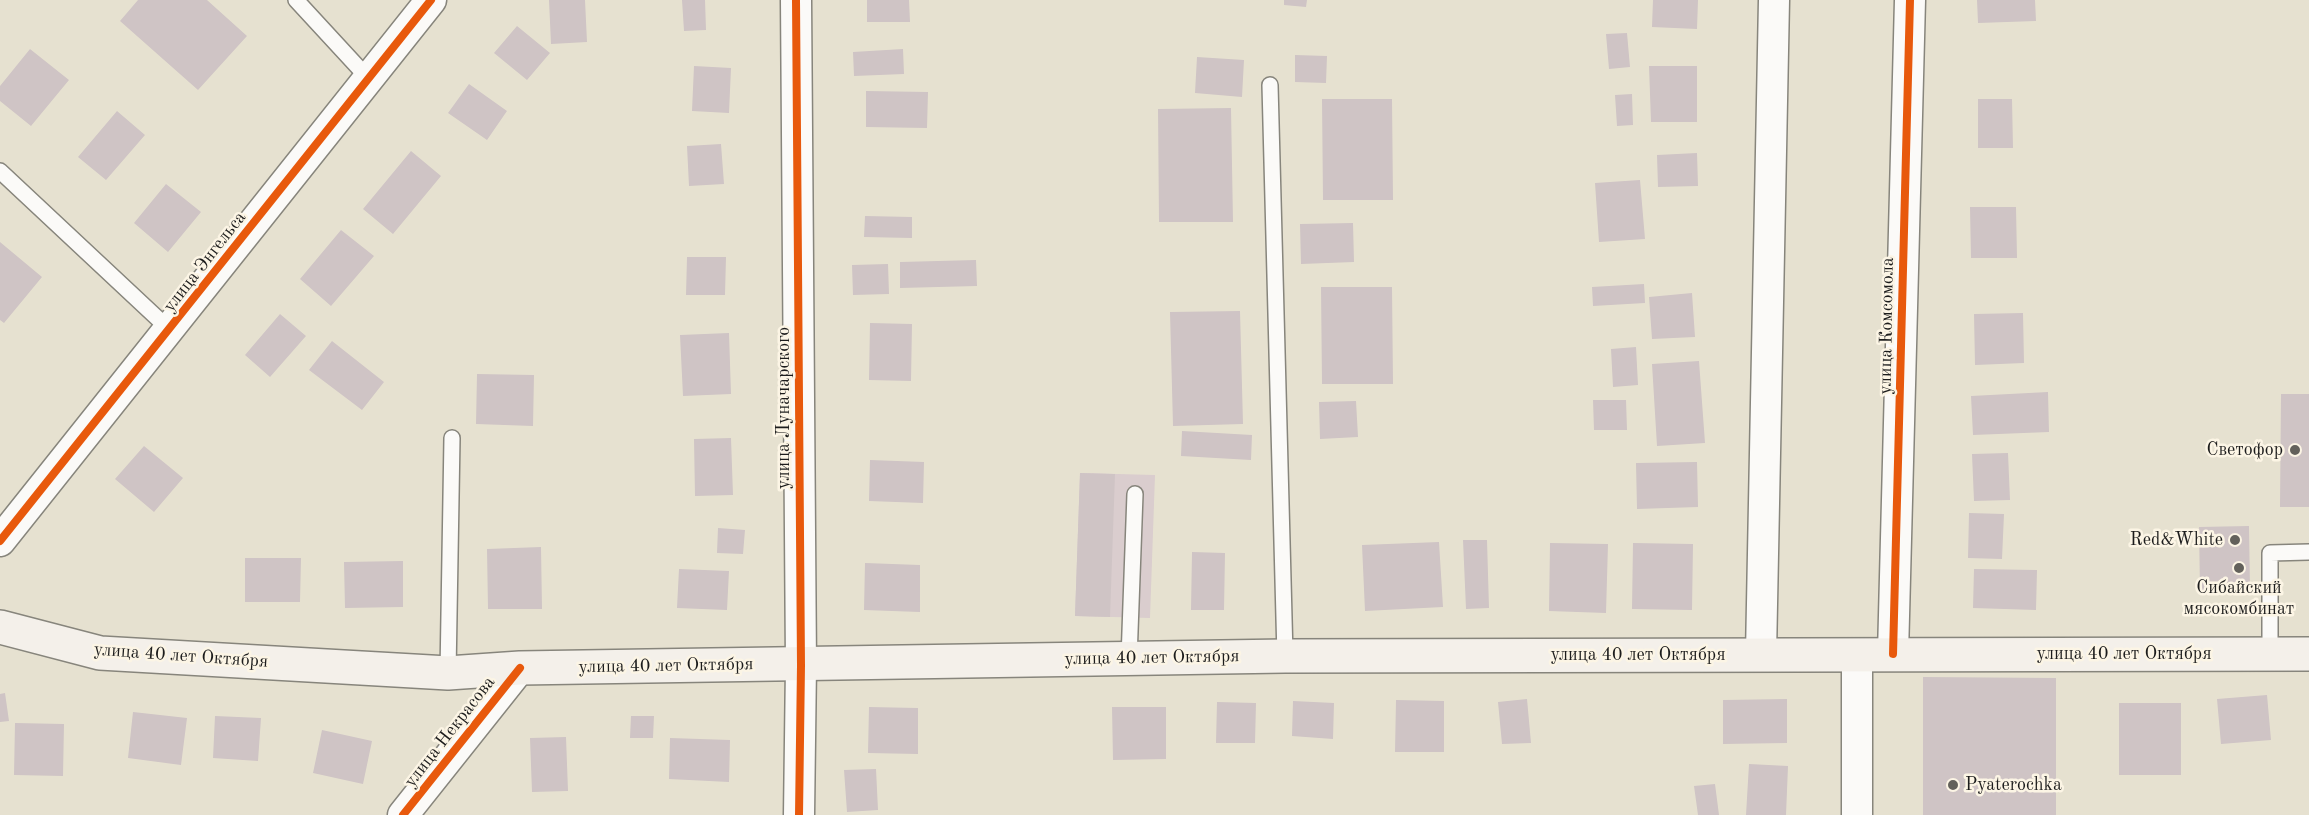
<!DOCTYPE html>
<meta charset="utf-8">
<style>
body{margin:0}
canvas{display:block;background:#e6e1d0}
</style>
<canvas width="2309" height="815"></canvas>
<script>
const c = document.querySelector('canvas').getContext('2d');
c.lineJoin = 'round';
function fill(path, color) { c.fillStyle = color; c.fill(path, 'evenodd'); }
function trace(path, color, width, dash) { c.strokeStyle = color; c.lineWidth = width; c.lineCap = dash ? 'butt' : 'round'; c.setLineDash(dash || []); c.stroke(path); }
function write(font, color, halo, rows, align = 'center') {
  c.font = font + ' "Old Standard TT",serif'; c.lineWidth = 5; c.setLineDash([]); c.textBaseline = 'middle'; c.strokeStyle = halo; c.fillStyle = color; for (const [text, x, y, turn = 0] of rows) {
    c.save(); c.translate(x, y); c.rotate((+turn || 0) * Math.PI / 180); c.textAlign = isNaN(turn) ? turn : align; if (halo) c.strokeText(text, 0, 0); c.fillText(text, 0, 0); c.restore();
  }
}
const industrial = new Path2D(`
 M1080,473L1155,475L1150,618L1075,616Z`);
const building = new Path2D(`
 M138,0H207L247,36L198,90L120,21Z
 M549,0H585L587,42L551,44Z
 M682,0H705L706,30L684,31Z
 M867,0H909L910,22H867Z
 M1284,0H1307L1306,7L1284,5Z
 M1653,0H1698L1697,29L1652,27Z
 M1977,0H2035L2036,21L1978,23Z
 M517,26L550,53L527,80L494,53Z
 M1627,33L1630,67L1609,69L1606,34Z
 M30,49L69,80L31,126L0,101V86Z
 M903,49L904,74L854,76L853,52Z
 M1295,55L1327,56L1326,83L1295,82Z
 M1197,57L1244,60L1242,97L1195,93Z
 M694,66L731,68L729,113L692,111Z
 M1649,66H1697V122H1651Z
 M469,84L507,111L487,140L448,113Z
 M866,91L928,92L927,128L866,127Z
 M1632,94L1633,125L1617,126L1615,95Z
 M1322,99H1392L1393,200H1323Z
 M1978,99H2012L2013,148H1978Z
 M1231,108L1233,222H1159L1158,109Z
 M117,111L145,135L106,180L78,157Z
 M721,144L724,184L689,186L687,146Z
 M411,151L441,176L393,234L363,209Z
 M1697,153L1698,186L1658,187L1657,155Z
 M1640,180L1645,239L1599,242L1595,183Z
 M166,184L201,212L168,252L134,223Z
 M1970,207H2016L2017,258H1971Z
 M865,216L912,217V238L864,237Z
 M1353,223L1354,262L1301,264L1300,224Z
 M341,230L374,256L331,306L300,279Z
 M0,242L42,277L4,323L0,320Z
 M687,257H726L725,295H686Z
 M976,260L977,286L900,288V262Z
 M888,264L889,294L853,295L852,265Z
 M1644,284L1645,303L1593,306L1592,287Z
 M1321,287H1392L1393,384H1322Z
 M1692,293L1695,337L1652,339L1649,297Z
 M1240,311L1243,424L1173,426L1170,312Z
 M2023,313L2024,363L1975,365L1974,314Z
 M280,314L306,336L270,377L245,355Z
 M870,323L912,324L911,381L869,380Z
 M729,333L731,394L683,396L680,335Z
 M332,341L384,382L362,410L309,370Z
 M1636,347L1638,385L1613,387L1611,349Z
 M1699,361L1705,443L1657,446L1652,364Z
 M477,374L534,375L533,426L476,424Z
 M2048,392L2049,432L1973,435L1971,396Z
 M2281,394H2309V507H2280Z
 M1593,400H1626L1627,430H1594Z
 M1356,401L1358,437L1320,439L1319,402Z
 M1182,431L1252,435L1251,460L1181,456Z
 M731,438L733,495L695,496L694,439Z
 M144,446L183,478L154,512L115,479Z
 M2008,453L2010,500L1974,501L1972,454Z
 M870,460L924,462L923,503L869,501Z
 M1697,462L1698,507L1637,509L1636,463Z
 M1080,473L1115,474L1110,617L1075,616Z
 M1969,513L2004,514L2002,559L1968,558Z
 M2249,526L2250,590L2200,591L2199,527Z
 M718,528L745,530L743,554L717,553Z
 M1463,540H1487L1489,608L1466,609Z
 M1439,542L1443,607L1365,611L1362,545Z
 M1550,543L1608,544L1606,613L1549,611Z
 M1633,543L1693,544L1692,610L1632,609Z
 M541,547L542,609H488L487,549Z
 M1192,552L1225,553L1224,610H1191Z
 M245,558H301L300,602H245Z
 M403,561V607L345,608L344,562Z
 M865,563L920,565V612L864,610Z
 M679,569L729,571L727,610L677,608Z
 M1974,569L2037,570L2036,610L1973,608Z
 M1923,677L2056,678V815H1923Z
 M5,693L9,721L0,722V694Z
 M2267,695L2271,740L2221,744L2217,699Z
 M1527,699L1531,743L1502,744L1498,702Z
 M1787,699V743L1723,744V700Z
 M1396,700L1444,701V752H1395Z
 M1293,701L1334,703L1333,739L1292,736Z
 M1217,702L1256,703L1255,743H1216Z
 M2119,703H2181V775H2119Z
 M869,707L918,708V754L868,753Z
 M1112,707H1166V759L1113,760Z
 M133,712L187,718L181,765L128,758Z
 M215,716L261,718L258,761L213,758Z
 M631,716H654L653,738H630Z
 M15,723L64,724L63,776L14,775Z
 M322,730L372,741L363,784L313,773Z
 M566,737L568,791L532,792L530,738Z
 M670,738L730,740L729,782L669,779Z
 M1749,764L1788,766L1786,815H1746Z
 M876,769L878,810L847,812L844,770Z
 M1715,784L1719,815H1698L1694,786Z`);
const service = new Path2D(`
 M296,0L368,78
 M1270,85L1285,656
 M0,171L170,330
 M2270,654V553L2309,552
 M1129,659L1135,494
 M448,673L452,438`);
const minor = new Path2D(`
 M796,0L801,665L799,815
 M0,541L431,0
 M1761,654L1774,0
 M1893,654L1910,0
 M1857,655V815
 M403,815L520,668`);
const secondary = new Path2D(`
 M0,627L100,653L448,673L520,668L1285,656L2309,654`);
const cycleway = new Path2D(`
 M796,0L801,665L799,815
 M0,541L431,0
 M1893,654L1910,0
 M403,815L520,668`);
const markers = [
 [2295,450,6,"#63615b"],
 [2235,540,6,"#63615b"],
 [2239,568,6,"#63615b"],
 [1953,785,6,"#63615b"]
];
const streetNames = [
 ["улица Энгельса",205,262,-52],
 ["улица Комсомола",1887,326,-89],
 ["улица Луначарского",784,408,-90],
 ["улица 40 лет Октября",2124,654],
 ["улица 40 лет Октября",1638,655],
 ["улица 40 лет Октября",181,656,4],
 ["улица 40 лет Октября",1152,658,-1],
 ["улица 40 лет Октября",666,666,-1],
 ["улица Некрасова",450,732,-52]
];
const poiNames = [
 ["Светофор",2283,450],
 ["Red&White",2223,540],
 ["Сибайский",2239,588,"center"],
 ["мясокомбинат",2239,609,"center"],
 ["Pyaterochka",1965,785,"left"]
];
fill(industrial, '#dacdce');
fill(building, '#cfc4c5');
trace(service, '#87857c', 18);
trace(minor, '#87857c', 33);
trace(secondary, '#87857c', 36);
trace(service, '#fbfaf8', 15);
trace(minor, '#fbfaf8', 30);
trace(secondary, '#f4f0ea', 33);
trace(cycleway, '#e8590c', 8);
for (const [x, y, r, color] of markers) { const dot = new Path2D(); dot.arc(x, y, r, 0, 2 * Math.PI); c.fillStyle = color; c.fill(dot); trace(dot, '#fcf5e5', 2); }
write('18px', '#1c1c1c', '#fcf5e5', streetNames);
write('18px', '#1c1c1c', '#fcf5e5', poiNames, 'right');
</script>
